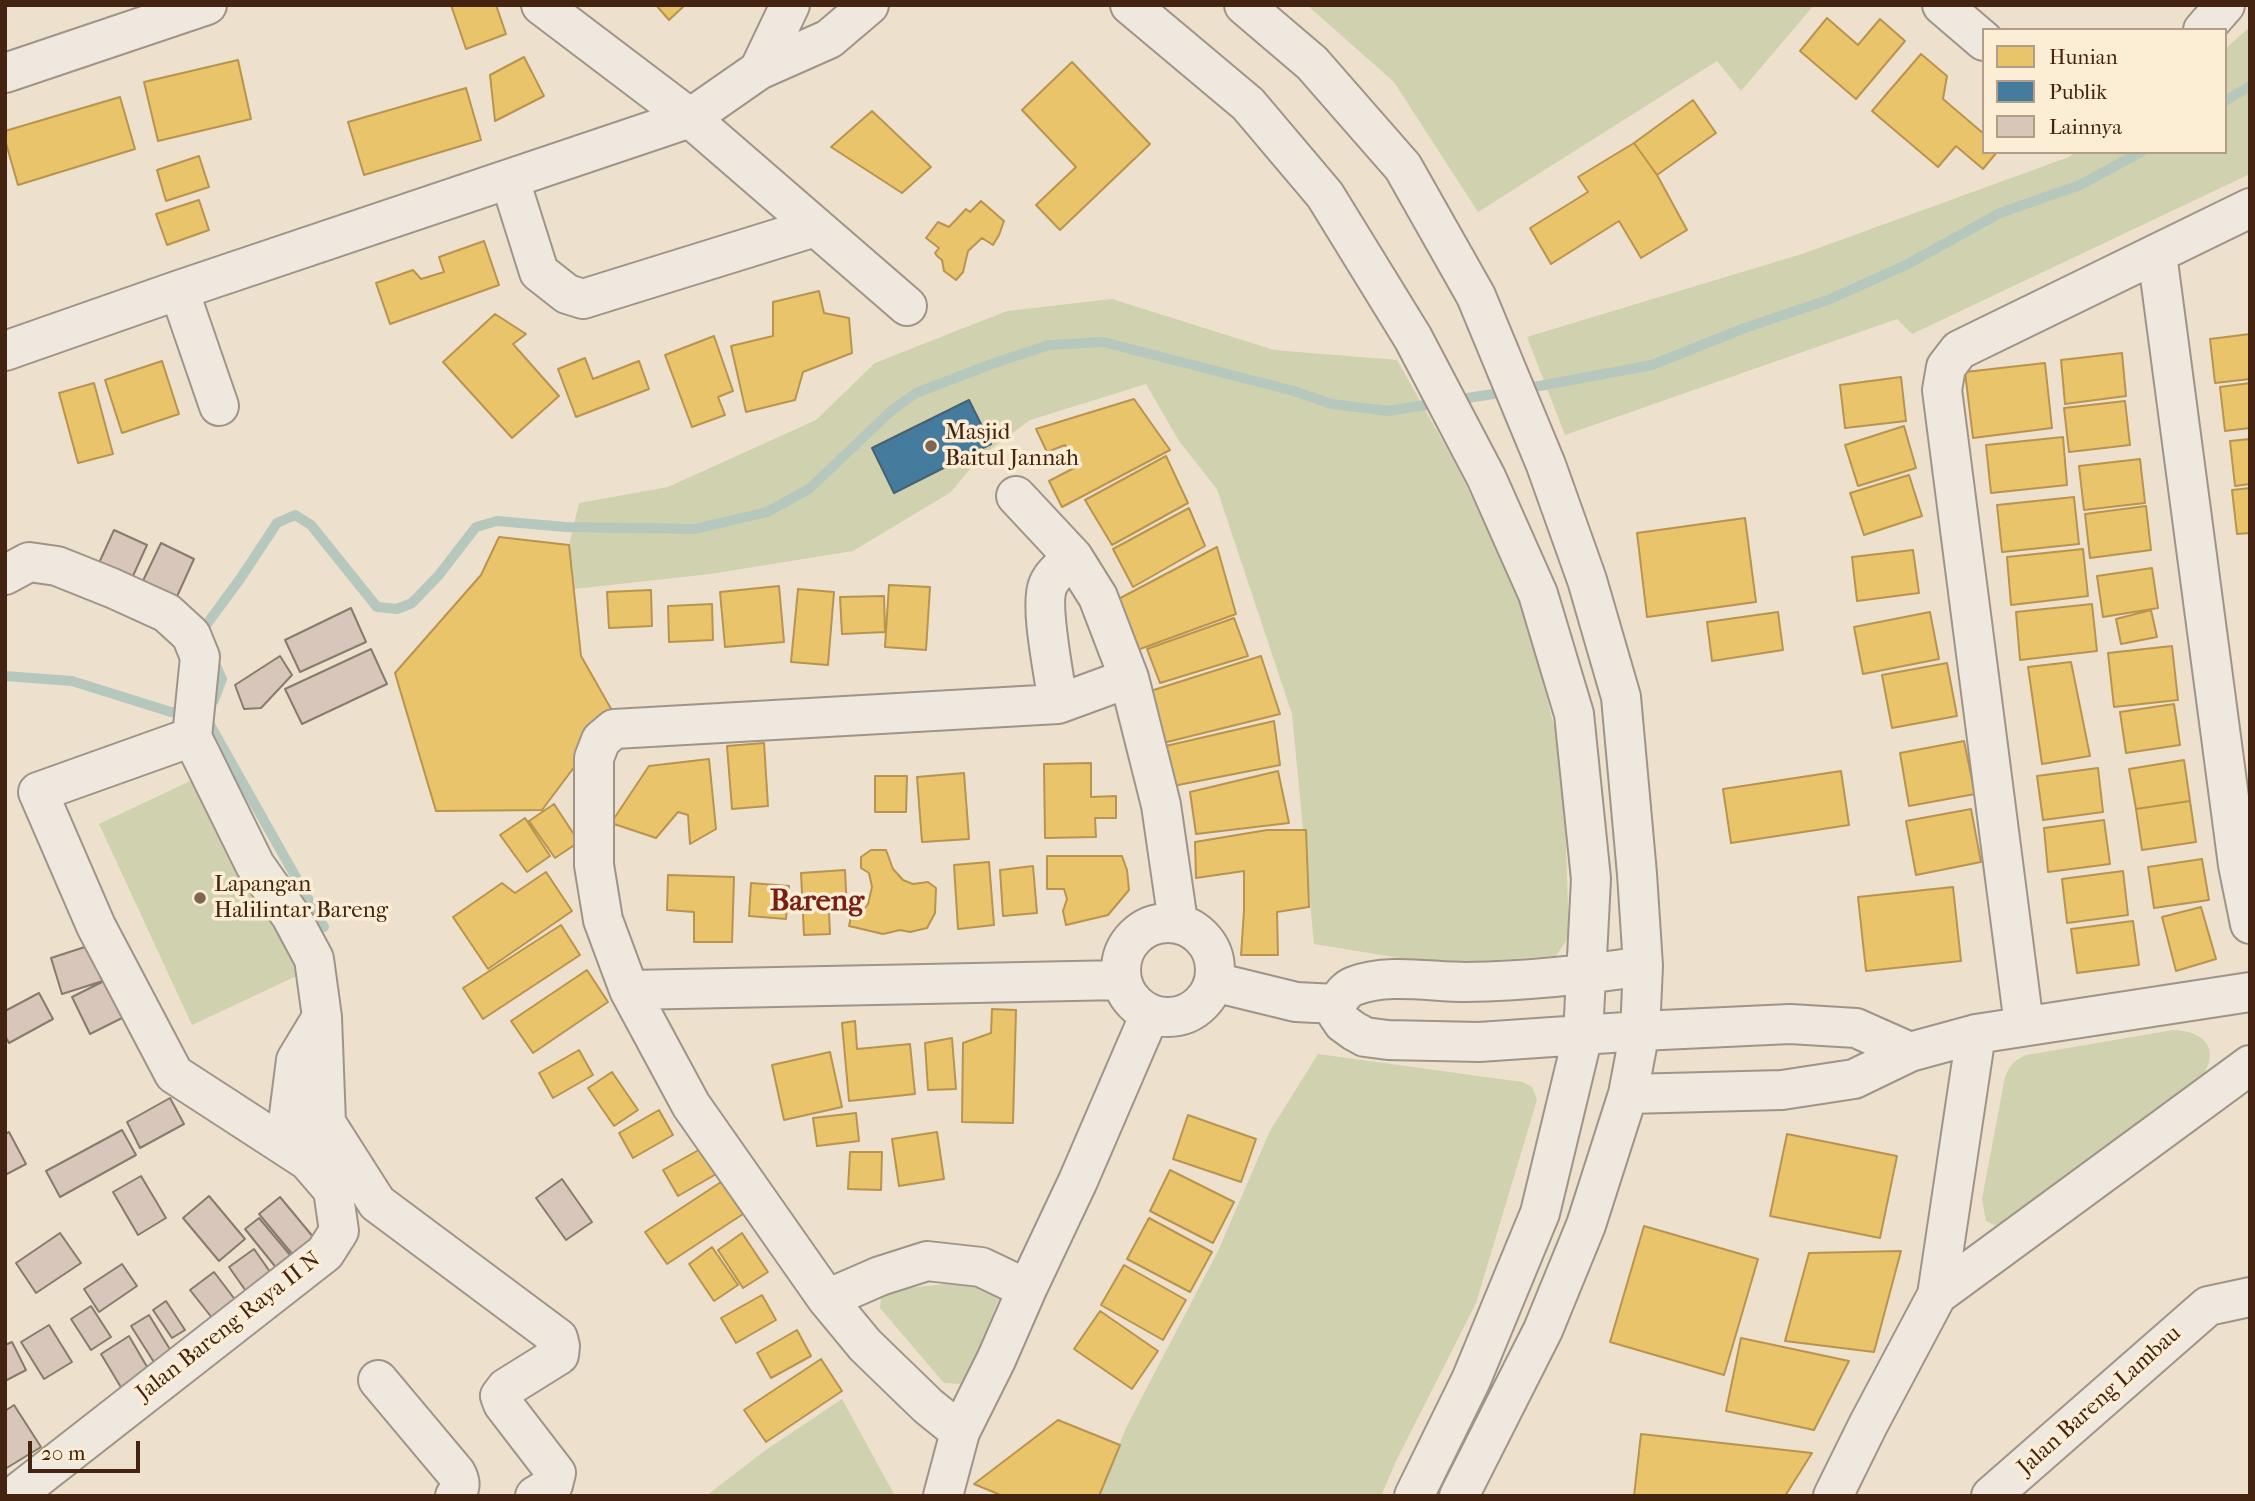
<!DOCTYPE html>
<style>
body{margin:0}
#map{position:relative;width:2255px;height:1501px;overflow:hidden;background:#ede0cc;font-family:"IM FELL French Canon",serif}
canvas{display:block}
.frame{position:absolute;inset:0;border:7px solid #442410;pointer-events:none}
.legend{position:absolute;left:1982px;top:28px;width:245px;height:126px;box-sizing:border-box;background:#fcedd5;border:2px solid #b29d86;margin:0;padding:9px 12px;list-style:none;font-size:21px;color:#442410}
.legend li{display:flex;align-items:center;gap:14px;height:35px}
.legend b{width:35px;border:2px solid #b29d86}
.scale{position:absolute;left:28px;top:1441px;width:112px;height:32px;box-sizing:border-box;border:4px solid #442410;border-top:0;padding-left:9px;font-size:21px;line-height:24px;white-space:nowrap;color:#442410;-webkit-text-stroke:5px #fcedd5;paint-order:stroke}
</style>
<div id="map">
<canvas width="2255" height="1501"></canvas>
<div class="frame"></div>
<ul class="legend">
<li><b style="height:19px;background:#e9c46a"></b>Hunian</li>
<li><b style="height:19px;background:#457b9d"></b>Publik</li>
<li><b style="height:19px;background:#d7c6b9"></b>Lainnya</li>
</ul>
<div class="scale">20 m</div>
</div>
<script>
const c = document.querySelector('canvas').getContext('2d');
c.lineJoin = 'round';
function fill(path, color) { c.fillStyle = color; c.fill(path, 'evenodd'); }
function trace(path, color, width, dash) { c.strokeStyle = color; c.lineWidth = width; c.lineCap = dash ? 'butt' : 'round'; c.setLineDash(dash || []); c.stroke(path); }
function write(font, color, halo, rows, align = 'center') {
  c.font = font + ' "IM FELL French Canon",serif'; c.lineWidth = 7; c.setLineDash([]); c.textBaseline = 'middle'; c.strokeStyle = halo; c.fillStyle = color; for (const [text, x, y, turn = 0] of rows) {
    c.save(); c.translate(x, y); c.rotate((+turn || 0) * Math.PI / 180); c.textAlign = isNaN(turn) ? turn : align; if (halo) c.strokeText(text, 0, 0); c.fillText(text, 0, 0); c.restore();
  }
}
const green = new Path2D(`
 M1307,5H1814L1741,91L1717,61L1478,212L1394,82Z
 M2250,27V174L1912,334L1897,319L1565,435L1527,337L1805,253L2069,157L2076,152H2225V49Z
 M1112,299L1274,350L1397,360L1455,463L1524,604L1563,763L1569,936L1556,956L1437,964L1314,944L1292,714L1217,489L1179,441L1146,384L1030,420L980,457L951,492L853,551L710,574L574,589L569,545L579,503L668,487L816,420L875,363L1007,311Z
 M203,775L305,972L192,1025L99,824Z
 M2173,1030C2208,1031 2222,1053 2198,1082L2007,1224L1994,1225L1986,1221L1982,1199L2005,1077C2010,1065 2015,1059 2027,1055Z
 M1318,1054L1522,1082L1532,1087L1537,1100L1476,1303L1396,1461L1381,1496H1098L1127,1426L1218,1251L1270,1131Z
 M975,1281L996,1289L999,1298L969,1373L961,1384L944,1383L880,1308L881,1298L897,1289Z
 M842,1399L895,1496H706L763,1452Z`);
const homes = new Path2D(`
 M451,5H496L506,34L466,49Z
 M656,5H685L669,20Z
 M1827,18L1858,45L1880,19L1905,41L1856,99L1800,51Z
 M1921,54L1947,76L1943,99L1984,134V152H1997L1983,169L1956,146L1938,167L1872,111Z
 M524,57L544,96L495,121L490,75Z
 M238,60L251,119L158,141L144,82Z
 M1072,62L1150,144L1060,230L1036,205L1076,167L1022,110Z
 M466,88L481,140L364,175L348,122Z
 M120,97L135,149L18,185L5,140V131Z
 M1693,100L1716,133L1657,175L1634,143Z
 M872,111L931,167L902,193L831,147Z
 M1634,143L1657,175L1687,230L1641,258L1619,221L1551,264L1530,228L1588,192L1578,177Z
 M199,156L209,187L166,201L157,170Z
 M199,200L209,230L167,245L156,214Z
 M981,201L1004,221L999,235L993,245L982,238L968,251L963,272L956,280L944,271L942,260L937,256L935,253L939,248L926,238L938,222L949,227L966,209L970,212Z
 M484,241L499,285L390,324L376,283L413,270L421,279L444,272L439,257Z
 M819,291L824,313L849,318L852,353L803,372L795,400L746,412L731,346L773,336V302Z
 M495,314L526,334L513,344L559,396L512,438L443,362Z
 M2250,334V379L2215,383L2210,339Z
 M714,336L733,391L718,397L725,415L692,427L665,355Z
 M2122,353L2126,396L2065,404L2061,360Z
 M585,358L593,379L639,361L649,389L576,417L558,369Z
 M162,361L179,414L122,433L105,380Z
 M2045,363L2052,428L1973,438L1965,372Z
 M1901,377L1906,421L1845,428L1840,385Z
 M94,383L113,454L78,463L59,393Z
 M2250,383V428L2225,431L2220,387Z
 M1134,399L1170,450L1062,507L1049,481L1076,467L1065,445L1047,452L1036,429Z
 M2125,401L2130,445L2069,452L2064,408Z
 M1904,426L1916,468L1858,486L1845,445Z
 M2063,437L2067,485L1991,493L1986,445Z
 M2250,439V484L2235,486L2230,441Z
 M1166,456L1188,503L1112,545L1085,500Z
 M2140,459L2145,503L2084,510L2079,466Z
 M1909,475L1922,516L1864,535L1850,493Z
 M2250,488V533L2237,534L2232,490Z
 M2074,497L2079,544L2002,552L1997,505Z
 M2146,506L2151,550L2090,558L2085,514Z
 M1189,508L1205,546L1133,587L1113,549Z
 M1745,518L1756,602L1647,617L1637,533Z
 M499,537L569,545L581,656L614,714L542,810L436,811L395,673L481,575Z
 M1217,547L1236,614L1129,653L1109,604Z
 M2083,549L2088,596L2011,605L2007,557Z
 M1913,550L1919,593L1857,601L1852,557Z
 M2152,568L2158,608L2103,617L2097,576Z
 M889,585L930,587L926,650L885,647Z
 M779,586L784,642L725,647L720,592Z
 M798,589L834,592L828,665L791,662Z
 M651,590L652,626L609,628L607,592Z
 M884,596L885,632L842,634L840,597Z
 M712,604L713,640L669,642L668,606Z
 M2092,604L2097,651L2020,660L2016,612Z
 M2151,610L2157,637L2121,644L2116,619Z
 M1778,612L1783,650L1712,661L1707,622Z
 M1930,612L1939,659L1863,674L1854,627Z
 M1234,618L1248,656L1160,683L1147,649Z
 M2172,646L2178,700L2114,707L2108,653Z
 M1261,656L1280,714L1159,744L1141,694Z
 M2071,662L2090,756L2042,764L2028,667Z
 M1947,663L1957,716L1892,728L1882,675Z
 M2174,704L2180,745L2126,753L2120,712Z
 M1274,721L1280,765L1168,787L1157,748Z
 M1964,741L1975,794L1909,806L1900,753Z
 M764,743L768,806L732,809L727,746Z
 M709,759L716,829L690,844L688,815L678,812L656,838L611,823L649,766Z
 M2184,760L2190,801L2136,809L2129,769Z
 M1091,763V797L1116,796V818H1095L1096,837L1045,838L1044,764Z
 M2098,768L2103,812L2043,820L2037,776Z
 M1278,771L1289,823L1196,834L1190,792Z
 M1841,771L1849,825L1731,843L1723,789Z
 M964,773L969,839L922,842L917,777Z
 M875,776H907L906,812H875Z
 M2190,801L2196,842L2142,850L2136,809Z
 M554,804L579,842L555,858L529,821Z
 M1971,809L1981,862L1916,875L1906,821Z
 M525,818L550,856L527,872L500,835Z
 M2104,820L2110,864L2048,872L2044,828Z
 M1267,830H1306L1309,907L1277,912L1278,955H1241L1244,911V871L1196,878L1195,842Z
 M871,850H886L893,869L903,880L913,884L928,882L936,888L935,913L927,928L910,932L900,930L883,934L849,926L852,912L861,913L868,904L872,887L869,873L861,868V857Z
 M1047,856H1122L1127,870L1129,890L1108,915L1066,925L1063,911L1067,899L1064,889H1047Z
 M2202,859L2209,900L2154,908L2148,867Z
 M989,862L994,925L958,929L954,865Z
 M1033,866L1037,913L1003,916L1000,870Z
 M845,870L847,911L829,912L830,934L804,935L801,873Z
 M2123,871L2128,915L2067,923L2062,879Z
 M546,872L572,911L488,969L453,917L502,883L515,893Z
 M668,875L734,877L732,942H694V912L667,910Z
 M751,883L789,886L786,919L749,916Z
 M1953,887L1961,961L1866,971L1858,897Z
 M2201,907L2216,959L2176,971L2162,917Z
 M2133,921L2139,965L2077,973L2071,929Z
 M561,925L580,955L483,1019L463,988Z
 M587,970L608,1002L533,1053L511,1021Z
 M992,1009L1016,1010L1013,1123L962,1122L963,1043L991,1033Z
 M855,1021L857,1049L910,1044L915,1094L849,1101L842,1023Z
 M952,1038L956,1089L928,1090L925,1043Z
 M579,1050L593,1075L553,1098L539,1073Z
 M830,1052L842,1107L784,1120L772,1065Z
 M612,1072L638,1110L614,1126L588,1088Z
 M659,1110L673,1135L633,1158L619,1133Z
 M856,1113L859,1141L817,1146L813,1118Z
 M1188,1115L1256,1139L1241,1182L1173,1159Z
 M937,1132L944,1179L899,1186L892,1139Z
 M1787,1134L1897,1156L1880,1238L1770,1216Z
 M704,1147L718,1173L678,1196L663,1170Z
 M850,1152H882L881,1190L848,1189Z
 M1170,1170L1234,1202L1213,1243L1150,1211Z
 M721,1182L743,1214L667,1264L645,1232Z
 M1149,1218L1212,1252L1190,1292L1127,1259Z
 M1644,1226L1758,1259L1724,1375L1610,1342Z
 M742,1233L768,1272L743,1288L718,1250Z
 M712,1247L738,1285L714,1301L689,1264Z
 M1901,1251L1874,1352L1785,1341L1809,1253Z
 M1124,1265L1186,1300L1163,1340L1101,1305Z
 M762,1295L776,1320L736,1343L721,1318Z
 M1100,1311L1158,1351L1132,1389L1074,1349Z
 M797,1330L811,1356L771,1378L757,1353Z
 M1741,1338L1849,1361L1814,1430L1726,1411Z
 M821,1359L842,1391L766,1442L744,1410Z
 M1058,1420L1120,1445L1099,1496H1003L974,1484Z
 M1641,1434L1812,1453L1785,1496H1634Z`);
const public = new Path2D(`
 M969,400L991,444L894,493L872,448Z`);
const stream = new Path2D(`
 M2225,101L2250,86
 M1523,389L1652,365L1742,329L1828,300L1906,265L2000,213L2080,185L2141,152
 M1454,400L1507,392
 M202,636L201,632L240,579L277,523L295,515L311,525L377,607L397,609L412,603L438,576L476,527L497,521L566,527L695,529L767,512L809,489L891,411L916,393L997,362L1049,345L1103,342L1294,391L1332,404L1388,411L1438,403
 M5,676L72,681L171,712H189
 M209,706L214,700L222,679L212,657
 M205,716L324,927`);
const building = new Path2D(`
 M114,530L147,545L127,589L94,574Z
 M161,543L194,559L174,603L140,587Z
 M351,608L366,642L300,672L285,640Z
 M371,649L387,684L302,724L285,689Z
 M280,656L292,675L261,708L244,709L235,685Z
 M94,944L106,980L62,994L51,958Z
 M106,980L124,1017L90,1034L72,997Z
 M39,993L53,1019L9,1043L5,1036V1011Z
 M170,1098L184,1124L140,1148L127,1122Z
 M122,1130L136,1155L60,1197L46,1171Z
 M9,1132L26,1164L5,1175V1134Z
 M141,1176L166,1218L138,1235L113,1192Z
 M562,1179L592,1222L566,1240L536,1198Z
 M209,1196L245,1239L219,1261L183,1218Z
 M280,1197L319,1244L298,1261L259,1214Z
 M259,1218L301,1268L286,1280L245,1229Z
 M60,1233L81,1263L36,1293L16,1263Z
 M254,1249L280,1286L255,1304L229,1267Z
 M122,1264L137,1286L99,1312L84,1289Z
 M214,1272L243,1310L220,1328L190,1290Z
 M166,1301L185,1330L172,1338L153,1310Z
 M91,1306L111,1337L91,1350L71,1319Z
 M149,1315L174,1356L157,1367L131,1326Z
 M49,1325L72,1362L44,1379L21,1342Z
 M129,1336L153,1377L125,1394L101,1354Z
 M12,1342L26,1370L5,1381V1345Z
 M14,1405L41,1447L5,1469V1411Z`);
const minor = new Path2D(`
 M541,5L690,118L907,306
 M1130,5L1248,104L1325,195L1413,338L1486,477L1538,594L1574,714L1591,879L1583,1035L1540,1213L1471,1380L1414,1496
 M1244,5L1312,63L1403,167L1476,296L1546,465L1587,580L1621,697L1637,874L1643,966L1640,1031L1628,1094L1586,1225L1543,1330L1459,1496
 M1942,5L1984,41
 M2203,30L2225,5
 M759,70L790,5
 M5,73L207,5
 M510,180L539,272L567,294L583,299L815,227
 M2157,254L2238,865L2250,924
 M179,290L219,406
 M5,351L179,290L690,118L759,70L829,39L869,5
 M1016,496L1073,557L1098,597L1129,678L1161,805L1178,922
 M5,575L29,562L57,566L112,588L167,613L191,635L200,657L192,737L255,865L291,916L314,959L322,1017L296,1060L289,1115L308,1161L333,1190L339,1231L325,1253L14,1496
 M1058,704C1055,678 1039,606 1048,585C1053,573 1064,566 1073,557
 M192,737L38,792L96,926L174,1074L308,1161
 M1121 970a47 47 0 1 1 94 0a47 47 0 1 1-94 0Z
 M1214,982L1296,1002L1336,1004C1341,997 1346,989 1354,986C1389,973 1430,982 1466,982C1525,981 1585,975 1643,966
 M629,990L603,920L594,865V758L601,740L614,729L1058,704L1129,678
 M1336,1004L1337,1014L1343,1023L1354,1031L1365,1037L1388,1040L1479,1042L1640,1031L1790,1024L1856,1028L1910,1052
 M322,1017L326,1123L377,1203L558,1338L560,1346L559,1355L506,1388L500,1396L503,1404L556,1473L553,1485L535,1496
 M2024,1025L1942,390L1946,367L1959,350L2250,208
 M1628,1094L1782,1090L1854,1079L1910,1052L1976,1034L2250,992
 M1937,1295L2250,1065
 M827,1299L691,1105L629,990L1122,980
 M378,1380L456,1473C461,1482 461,1487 455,1496
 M960,1432L928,1406L865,1345L827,1299L880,1276L927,1261L981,1267L1027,1289L1078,1181L1150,1014
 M943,1496L960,1432L996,1360L1027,1289
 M1833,1496L1868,1425L1937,1295L1976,1034
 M1991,1496L2208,1306L2250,1297`);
const markers = [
 [931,446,7,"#7f6652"],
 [200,898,7,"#7f6652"]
];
const poiNames = [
 ["Masjid",945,433],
 ["Baitul Jannah",945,459],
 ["Lapangan",214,885],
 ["Halilintar Bareng",214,911]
];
const streetNames = [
 ["Jalan Bareng Raya II N",229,1327,-38],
 ["Jalan Bareng Lambau",2100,1401,-42]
];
const districtNames = [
 ["Bareng",817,903]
];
fill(green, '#cfd1af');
fill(homes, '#e9c46a');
trace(homes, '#b8944f', 2);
fill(public, '#457b9d');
trace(public, '#456173', 2);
trace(stream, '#b6c8bd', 10);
fill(building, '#d7c6b9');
trace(building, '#877b6e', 2);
trace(minor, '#9f9487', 42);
trace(minor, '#efe8df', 38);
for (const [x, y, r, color] of markers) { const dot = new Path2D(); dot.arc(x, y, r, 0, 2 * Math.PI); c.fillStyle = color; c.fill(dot); trace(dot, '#fcedd5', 2.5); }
write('23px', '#442410', '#fcedd5', poiNames, 'left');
write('23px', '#442410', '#fcedd5', streetNames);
write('bold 30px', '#7a1f14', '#fcedd5', districtNames);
</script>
